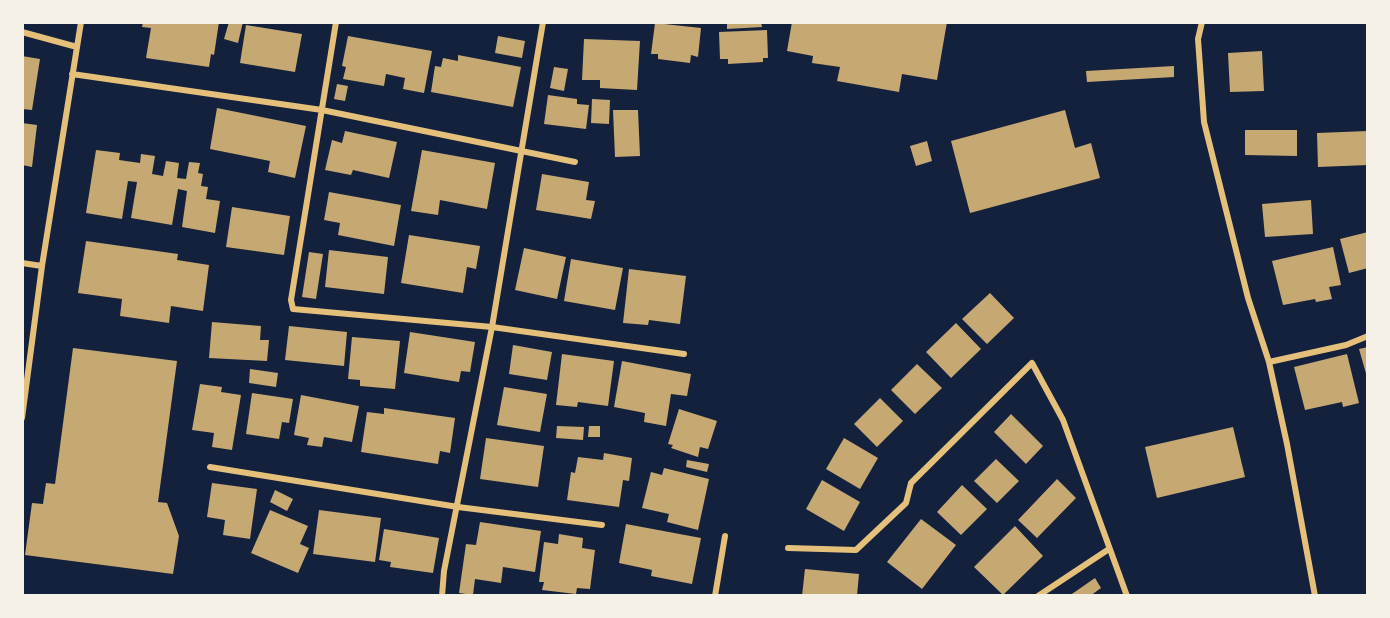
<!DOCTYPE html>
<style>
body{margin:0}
#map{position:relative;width:1390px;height:618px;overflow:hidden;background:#14213d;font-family:"Crimson Pro",serif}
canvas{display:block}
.frame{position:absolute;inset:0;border:24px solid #f6f1e7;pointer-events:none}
</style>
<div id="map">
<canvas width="1390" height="618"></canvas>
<div class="frame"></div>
</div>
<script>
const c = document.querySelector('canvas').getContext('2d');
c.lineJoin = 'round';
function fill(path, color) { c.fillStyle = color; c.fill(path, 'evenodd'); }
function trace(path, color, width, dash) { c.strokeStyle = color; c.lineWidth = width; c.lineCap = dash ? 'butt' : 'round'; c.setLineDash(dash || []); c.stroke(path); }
const building = new Path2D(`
 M143,22H219L214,55L211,54L209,67L146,58L151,28L142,27Z
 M229,22H243L238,43L224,39Z
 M727,22H761L762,27L727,29Z
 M792,22H947L937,80L902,74L899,92L837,81L840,67L812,63L813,56L787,51Z
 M655,23L701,28L698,57L691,55L690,63L658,59V54H651Z
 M246,25L302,34L295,72L240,63Z
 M767,30L768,58H763V62L728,64V59H720L719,32Z
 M348,36L432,51L424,93L403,89L405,78L386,74L384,86L343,79L346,67L342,66Z
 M498,36L525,41L522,58L495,53Z
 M584,39L640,41L637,90L600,88V80H582Z
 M1262,51L1264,91L1230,92L1228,53Z
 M458,55L521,67L513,107L431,92L435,66L441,67L443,58L458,61Z
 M22,56L40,59L32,110L22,109Z
 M1174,66V77L1087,82L1086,71Z
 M554,67L568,69L564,91L550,88Z
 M337,84L348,86L345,101L334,99Z
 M548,95L577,99V104L589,105L586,129L544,124Z
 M592,99L610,100L609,124L591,123Z
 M217,108L306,126L295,178L268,172L270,161L210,149Z
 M613,110H638L640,156L615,157Z
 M1065,110L1075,148L1091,143L1100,178L970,213L951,141Z
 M22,123L37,125L32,167L22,165Z
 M1245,130H1297V156L1245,155Z
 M345,131L397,142L389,178L353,170L351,175L325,170L332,140L342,143Z
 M1368,131V165L1318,167L1317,133Z
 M927,141L932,161L916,166L910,146Z
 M96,150L120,153L119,160L140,163L141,154L155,156L152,174L163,176L166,161L179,163L177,178L186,179L189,162L200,163L198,173L203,174L201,186L208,187L206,199L220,201L215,233L182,227L187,191L178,189L172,225L131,218L137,182L128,181L122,219L86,213Z
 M422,150L495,163L487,209L440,200L438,215L411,211Z
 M542,174L589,182L586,200L595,201L591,219L536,210Z
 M329,192L401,205L394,246L338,235L340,223L324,220Z
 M1311,200L1313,234L1265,237L1262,204Z
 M232,207L290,216L284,255L226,247Z
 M1368,232V268L1349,273L1340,239Z
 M409,235L480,246L476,269L467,267L463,293L401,283Z
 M86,241L178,254L177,260L209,265L203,311L171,306L169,323L120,316L122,299L78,293Z
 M1333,247L1341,285L1329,287L1332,299L1316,302L1315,299L1283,305L1272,261Z
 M524,248L566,257L557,299L515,290Z
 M329,250L388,257L384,294L325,287Z
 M309,252L323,254L316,299L302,297Z
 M571,259L623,268L615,310L564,301Z
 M629,269L686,276L680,324L649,320L648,325L623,323Z
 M990,293L1014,318L987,344L962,319Z
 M212,322L261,326L260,340H269L267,361L209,358Z
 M956,323L981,349L951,378L926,352Z
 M289,326L347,332L344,366L285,360Z
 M410,332L475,342L470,372L461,371L459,382L404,373Z
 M352,337L400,341L395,389L360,386V380L348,379Z
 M513,345L552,352L547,380L509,374Z
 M1368,347V377H1367L1359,349Z
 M73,348L177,361L158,502L167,503L179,536L173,574L25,555L32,503L43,504L46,483L55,484Z
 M562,354L614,361L608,406L578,402L577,407L556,405Z
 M1347,354L1359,403L1343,407L1342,402L1305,410L1294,367Z
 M622,361L691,374L687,396L671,394L666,426L644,422L645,413L614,407Z
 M917,364L942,388L915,414L891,390Z
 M250,369L278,373L276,387L249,383Z
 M200,384L222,387L221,392L241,395L232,450L212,447L214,433L192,430Z
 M504,387L547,394L540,432L497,425Z
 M252,393L293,399L289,423L282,422L279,439L246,434Z
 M301,395L359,406L352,442L324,437L322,447L307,445L309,438L294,435Z
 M880,398L903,421L877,447L854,424Z
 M384,408L455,418L450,453L440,451L438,464L361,452L367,412L384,414Z
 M679,409L717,421L708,449L700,447L698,457L671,448L673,445L668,444Z
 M1011,414L1043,446L1026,464L994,432Z
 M557,426L584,427L583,440L556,438Z
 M589,426H600V437H588Z
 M1233,427L1245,477L1157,498L1145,447Z
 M486,438L544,446L538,487L480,479Z
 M844,438L878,458L860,489L826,469Z
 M604,453L632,458L629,481L623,480L619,507L567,500L571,472L575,473L578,457L603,460Z
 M996,459L1019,481L997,503L974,481Z
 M687,460L709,464L707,472L686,467Z
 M664,468L709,479L698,530L667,522L669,514L642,508L651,472L662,475Z
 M1057,479L1076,498L1037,538L1018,520Z
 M822,480L860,502L844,531L806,509Z
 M212,483L257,489L250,539L223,535L225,520L207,517Z
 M962,485L987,509L961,535L937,512Z
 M275,490L293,499L287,511L270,502Z
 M270,510L308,526L300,544L309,548L298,573L251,553Z
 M319,510L381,518L375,562L313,554Z
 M921,519L956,545L922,589L887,562Z
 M480,522L541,531L535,572L503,567L501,583L475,579L473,595L459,593L466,544L476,545Z
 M626,524L701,538L692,584L651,576L652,570L619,563Z
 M1015,526L1043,556L1003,595L974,567Z
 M384,529L439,538L433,573L390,567L391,562L379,560Z
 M559,534L583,538L582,548L595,550L590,589L577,588L576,594L542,590L544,582H539L544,542L558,544Z
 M805,569L859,574L857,596H802Z
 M1095,578L1101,588L1090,596H1069Z`);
const minor = new Path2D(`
 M336,22L291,300L293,309L492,327L684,354
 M1202,22L1198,39L1204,122L1248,298L1269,362L1287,444L1315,596
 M22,32L77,47
 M72,74L322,110L575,162
 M22,263L42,266
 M1269,362L1346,345L1368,336
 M22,418L42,266L81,22
 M210,467L458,507L602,525
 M788,548L856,550L906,503L911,483L1032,363L1063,420L1127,596
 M442,596L444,571L492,327L543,22
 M715,596L725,536
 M1038,596L1109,549`);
fill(building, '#c6a872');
trace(minor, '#e5c07b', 6);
</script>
